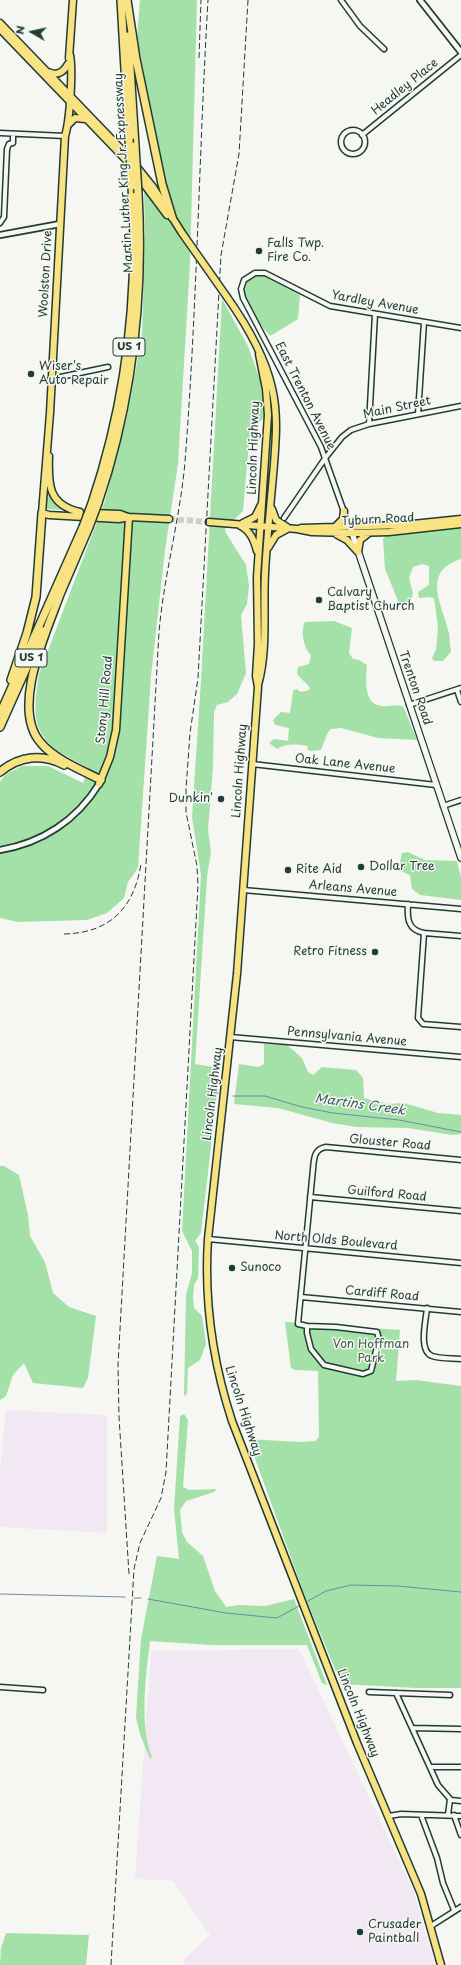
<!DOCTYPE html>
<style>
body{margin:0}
#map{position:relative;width:461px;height:1965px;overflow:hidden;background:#f6f6f2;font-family:"Playpen Sans",sans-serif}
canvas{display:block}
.north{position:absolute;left:12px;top:12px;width:40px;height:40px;-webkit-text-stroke:3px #f6f6f2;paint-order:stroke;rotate:279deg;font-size:11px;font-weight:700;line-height:16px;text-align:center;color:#1f3d34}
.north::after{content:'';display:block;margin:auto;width:14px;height:18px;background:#1f3d34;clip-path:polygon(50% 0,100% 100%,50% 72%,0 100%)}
</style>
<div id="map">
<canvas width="461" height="1965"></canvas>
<div class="north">N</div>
</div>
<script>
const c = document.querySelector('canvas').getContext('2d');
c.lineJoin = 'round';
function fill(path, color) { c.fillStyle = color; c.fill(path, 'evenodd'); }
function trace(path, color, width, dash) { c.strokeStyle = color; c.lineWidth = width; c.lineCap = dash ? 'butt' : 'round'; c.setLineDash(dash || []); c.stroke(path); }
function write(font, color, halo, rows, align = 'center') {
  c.font = font + ' "Playpen Sans",sans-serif'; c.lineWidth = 3; c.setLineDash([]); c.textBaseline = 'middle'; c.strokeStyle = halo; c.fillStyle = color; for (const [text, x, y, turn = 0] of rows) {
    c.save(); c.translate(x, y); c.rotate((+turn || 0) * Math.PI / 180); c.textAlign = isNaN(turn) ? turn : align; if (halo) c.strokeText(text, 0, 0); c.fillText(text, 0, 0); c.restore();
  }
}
const built = new Path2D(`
 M6,1410L107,1415V1533L0,1527V1473Z
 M299,1649L413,1890L435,1965H186L183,1960L210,1935L173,1881L135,1879L151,1651Z`);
const green = new Path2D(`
 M140,0H197L190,263L178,464L165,550L151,676L138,868L128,882L124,898L107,913L87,920L18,922L0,918V782L6,774L22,766H48L83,783L88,768C80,763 71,759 63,754C29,734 34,708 39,674L105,501L128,412L142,335L145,230L144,193L165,182L137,38Z
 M251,275H263L300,295L298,319L270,336C259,322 240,302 244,283Z
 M222,299L248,346L260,380L265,417L250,431L243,511L225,529L226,533L246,565L249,586L247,604L241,615L246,673L237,694L228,702L217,705L214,712L213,766L208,830L211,852L207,877L195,1064L220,1068L201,1233L195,1241L199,1247L198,1278L194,1285L193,1297L194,1308L202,1316L206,1344L200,1360L188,1368L187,1394L184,1396L186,1295L192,1273V1251L182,1231L201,875L192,817L201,681Z
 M46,482L64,508L63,510L45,509Z
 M461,528V559C420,572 443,605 449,633C450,639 450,645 451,652L443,661H434L432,658L436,650L438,627L434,598L428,597L419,598L418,592L429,585V566L422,564L413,567L409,578L413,593L411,601L399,603L385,569L383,539L387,534Z
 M334,621L352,628L349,653L353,659L359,660L367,665C366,678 363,704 381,706C389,707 396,704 403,706L417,740L378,738L341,728L331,729L328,732L321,750L310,751L307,749L308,746C297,744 286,743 277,749L269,743L274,739L288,741L289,728L275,725L273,720L281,712L290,713L293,691L296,689L301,692L309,690L310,688C306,682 300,679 297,673L298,667L309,664L311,655C304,649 300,630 305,622Z
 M408,852L425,860L457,861L461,877V900L420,895L412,889L410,875L403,872L400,862L402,853Z
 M264,1044L287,1045L302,1058L308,1072L313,1075L322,1067L356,1070L363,1078L364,1098L388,1104L404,1103L438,1113L461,1115V1134L452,1135L408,1128L357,1127L332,1123L278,1108L234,1104L239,1064L259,1067L264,1064Z
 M0,1166H4L19,1175L28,1215L30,1236L45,1262L53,1293L69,1307L96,1316L88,1378L83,1388L33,1383L24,1363L13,1375L6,1396L0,1400Z
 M285,1322L400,1330L396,1381L416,1380L461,1386V1688H416L341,1684L303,1591L248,1439L299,1442L315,1441L319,1437L318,1371L295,1370L291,1368Z
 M184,1414L188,1420L183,1487L189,1490L217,1489L214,1492L186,1501L180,1510L182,1532L187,1542L203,1556L215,1591L226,1607L239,1605L265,1606L294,1599L327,1685L322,1683L307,1645H210L150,1641C146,1674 139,1726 152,1757L150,1759L140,1734L136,1717L141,1639L157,1556L179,1559L174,1509L180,1416Z
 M6,1933L89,1935L86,1965H0L1,1948Z`);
const stream = new Path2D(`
 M208,1091L218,1093
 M233,1096H265L302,1107L333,1113L399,1120L461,1132
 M0,1594L125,1597
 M134,1598H141
 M148,1599L226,1613L277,1618L299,1606
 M308,1601L326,1591L351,1585L398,1586L461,1592`);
const primaryTunnel = new Path2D(`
 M169,519L209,522`);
const minor = new Path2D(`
 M341,0L360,26L384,49
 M341 142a12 12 0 1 1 24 0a12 12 0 1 1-24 0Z
 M0,133L65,136
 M362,135L461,55
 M0,223L4,217L7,149L9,144L13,143V134
 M51,379L108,367
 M418,414L424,322
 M369,424L375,314
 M284,518L326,457L342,437L351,430L369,424L461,406
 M349,526L321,447L243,298L241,289L244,280L255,273H265L330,306L461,328
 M457,690L461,702
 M409,705L461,688
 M252,764L436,785
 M443,806L461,800
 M243,890L461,909
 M408,904C407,919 408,930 424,933
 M461,936L424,933L418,1018L423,1024L461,1027
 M230,1037L461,1057
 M310,1197L461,1211
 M208,1239L461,1263
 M301,1297L461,1312
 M427,1308C426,1320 418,1351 432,1356C441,1359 452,1358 461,1359
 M307,1326L336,1327L377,1332L379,1339L371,1371L363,1374L324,1365L311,1349L307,1333V1326L298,1324L313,1169C314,1158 314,1149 326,1147L461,1160
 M0,1687L43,1690
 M369,1692L450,1695
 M396,1693L438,1785L451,1800L461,1801
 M412,1728L461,1729
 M430,1767H461
 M421,1815L437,1858L443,1883L454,1910
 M448,1815L450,1799
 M454,1815L461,1835
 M389,1816L401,1814L461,1816
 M431,1926L461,1907`);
const tertiary = new Path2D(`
 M420,0L461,52
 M0,235L60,224
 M0,850C42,843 77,820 99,784`);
const secondary = new Path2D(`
 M351,530L461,858`);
const primary = new Path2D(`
 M0,23L129,157L153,187L182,233
 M0,29L126,160L167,215
 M69,58L73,0
 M48,72C57,76 63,73 68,64
 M68,125L75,118L85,119
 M227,297C246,324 265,356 272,388C278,413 276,439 274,464C271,500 267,536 265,573C263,608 268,650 258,685
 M259,354L266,389L268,415L257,577L258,644L256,676L258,687L237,974L208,1239C204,1301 213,1363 232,1421L357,1743L421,1894L441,1965
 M49,456C48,484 48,505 80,512
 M272,509L276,520L287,527
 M42,513L50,413L65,136C70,120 73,71 70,55
 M42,513L49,515L119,519L129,517L169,519
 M91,513L120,514L128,517
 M209,522L297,529L312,532L352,533L389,532L461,524
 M243,523L255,517L261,505
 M239,525C250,530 254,540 257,551
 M336,526L343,519L344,511
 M301,528L403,525L461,519
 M336,534L347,540L358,552
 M268,548L276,535L287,529
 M358,552L360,540L369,533
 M99,784L110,757L116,730L129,517`);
const motorway = new Path2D(`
 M121,0L129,139
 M127,0L136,59L162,184L172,217
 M128,36L135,146
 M92,503C127,399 139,295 132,186
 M98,503C132,402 144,299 138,193
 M62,589C49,627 9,707 41,743C54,759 83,771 101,780
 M61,592L89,527
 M11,680L27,633L36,597L42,513
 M0,714L83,527
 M0,727L43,631
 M0,772C19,756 43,753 64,765`);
const rail = new Path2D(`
 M199,58L201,0
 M64,934C110,933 134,908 141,864
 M129,1574L119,1417L118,1365L159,632C164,575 180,519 185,462C197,308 199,154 208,0
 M111,1965L134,1569L140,1543L161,1498L166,1472L198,885L197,866L186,812V789L190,733L198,678L221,255L239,154L248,0`);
const primaryBridge = new Path2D(`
 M182,233L227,297`);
const motorwayBridge = new Path2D(`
 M129,139L132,186
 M135,146L138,193
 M83,527L92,503
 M89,527L98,503`);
const markers = [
 [259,251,4,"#1f3d34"],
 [31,374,4,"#1f3d34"],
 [319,600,4,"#1f3d34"],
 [221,799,4,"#1f3d34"],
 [361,867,4,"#1f3d34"],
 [288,870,4,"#1f3d34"],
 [375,952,4,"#1f3d34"],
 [232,1268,4,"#1f3d34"],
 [360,1932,4,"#1f3d34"]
];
const shields = [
 [129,347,32],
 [31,658,32]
];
const shieldNames = [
 ["US 1",129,347],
 ["US 1",31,658]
];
const streetNames = [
 ["Headley Place",405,87,-39],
 ["Martin Luther King Jr. Expressway",124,173,-93],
 ["Woolston Drive",46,274,-87],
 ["Yardley Avenue",375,303,10],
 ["East Trenton Avenue",305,396,63],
 ["Main Street",397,408,-12],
 ["Lincoln Highway",254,448,-88],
 ["Tyburn Road",378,520,-3],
 ["Trenton Road",415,688,71],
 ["Stony Hill Road",105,700,-85],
 ["Oak Lane Avenue",345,764,6],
 ["Lincoln Highway",240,771,-86],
 ["Arleans Avenue",353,889,5],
 ["Pennsylvania Avenue",347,1037,5],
 ["Lincoln Highway",213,1094,-83],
 ["Glouster Road",390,1143,5],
 ["Guilford Road",387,1194,5],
 ["North Olds Boulevard",336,1241,5],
 ["Cardiff Road",382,1294,5],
 ["Lincoln Highway",243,1411,72],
 ["Lincoln Highway",358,1713,68]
];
const poiNames = [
 ["Falls Twp.",267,244],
 ["Fire Co.",267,258],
 ["Wiser's",39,367],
 ["Auto Repair",39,381],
 ["Calvary",327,593],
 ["Baptist Church",327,607],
 ["Dunkin'",213,799,"right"],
 ["Dollar Tree",369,867],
 ["Rite Aid",296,870],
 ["Retro Fitness",367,952,"right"],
 ["Sunoco",240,1268],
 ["Crusader",368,1925],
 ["Paintball",368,1939]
];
const parkNames = [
 ["Von Hoffman",371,1345],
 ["Park",371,1359]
];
const waterNames = [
 ["Martins Creek",360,1105,8]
];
fill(built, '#f2e8f4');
fill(green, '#a3e1a8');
trace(stream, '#668ca4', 1);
trace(primaryTunnel, '#cbd1cc', 6, [6, 3]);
trace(minor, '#1f3d34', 7);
trace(tertiary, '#1f3d34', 8);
trace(secondary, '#1f3d34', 8);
trace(primary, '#1f3d34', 9);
trace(motorway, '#1f3d34', 10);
trace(minor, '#f6f6f2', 4);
trace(tertiary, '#f6f6f2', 4.5);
trace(secondary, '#f6f6f2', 5.5);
trace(primary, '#f8e281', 6);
trace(motorway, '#f8e281', 7);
trace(rail, '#1f3d34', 1, [6, 3]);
trace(primaryBridge, '#1f3d34', 9, []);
trace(motorwayBridge, '#1f3d34', 10, []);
trace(primaryBridge, '#f8e281', 6);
trace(motorwayBridge, '#f8e281', 7);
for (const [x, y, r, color] of markers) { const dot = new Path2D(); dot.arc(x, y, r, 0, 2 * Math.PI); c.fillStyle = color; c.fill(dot); trace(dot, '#f6f6f2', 1.5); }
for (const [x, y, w] of shields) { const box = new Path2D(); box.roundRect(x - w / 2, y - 9, w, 18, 3); c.fillStyle = '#f6f6f2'; c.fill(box); trace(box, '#1f3d34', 1); }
write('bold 11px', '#1f3d34', null, shieldNames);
write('12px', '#1f3d34', '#f6f6f2', streetNames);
write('12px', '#1f3d34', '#f6f6f2', poiNames, 'left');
write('12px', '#395e4b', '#f6f6f2', parkNames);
write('italic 13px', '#3c5e62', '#f6f6f2', waterNames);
</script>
